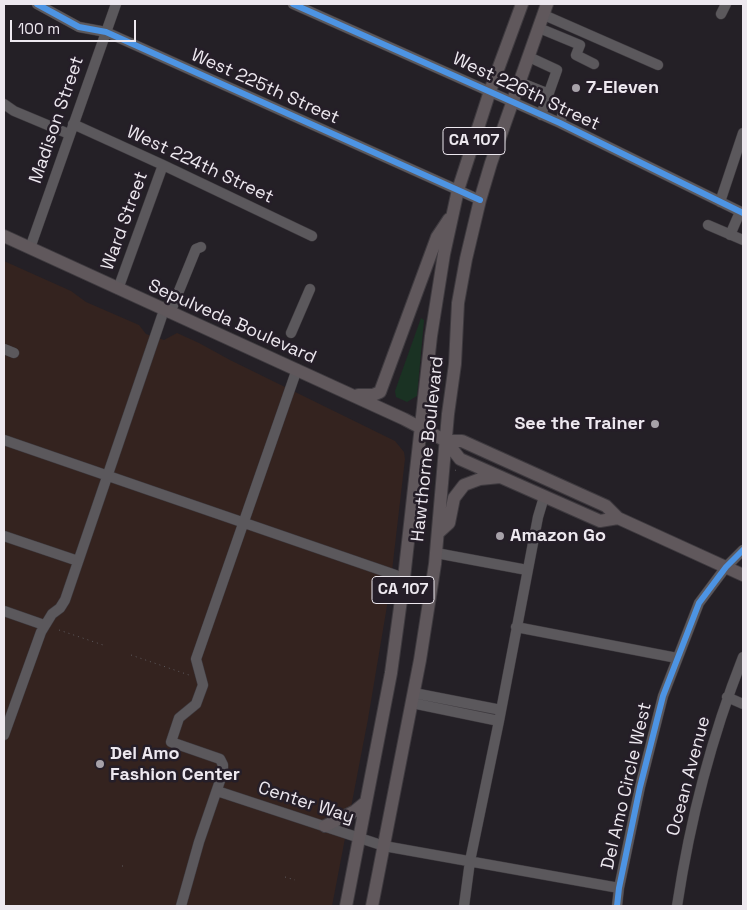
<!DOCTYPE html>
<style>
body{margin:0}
#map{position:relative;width:747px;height:910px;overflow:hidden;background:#242026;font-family:"Space Grotesk",sans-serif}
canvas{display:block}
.frame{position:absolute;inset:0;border:5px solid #ede8ef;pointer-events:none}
.scale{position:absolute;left:10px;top:20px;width:126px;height:22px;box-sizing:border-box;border:2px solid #ede8ef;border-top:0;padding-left:6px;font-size:15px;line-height:18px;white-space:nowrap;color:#ede8ef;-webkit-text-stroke:4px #251e28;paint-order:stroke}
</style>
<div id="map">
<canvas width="747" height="910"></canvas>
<div class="frame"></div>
<div class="scale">100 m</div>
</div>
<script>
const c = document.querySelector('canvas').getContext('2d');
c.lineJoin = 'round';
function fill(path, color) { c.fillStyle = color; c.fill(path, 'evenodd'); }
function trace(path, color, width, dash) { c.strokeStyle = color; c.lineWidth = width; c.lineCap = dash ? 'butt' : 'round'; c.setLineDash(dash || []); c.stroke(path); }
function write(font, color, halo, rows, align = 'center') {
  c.font = font + ' "Space Grotesk",sans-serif'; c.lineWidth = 5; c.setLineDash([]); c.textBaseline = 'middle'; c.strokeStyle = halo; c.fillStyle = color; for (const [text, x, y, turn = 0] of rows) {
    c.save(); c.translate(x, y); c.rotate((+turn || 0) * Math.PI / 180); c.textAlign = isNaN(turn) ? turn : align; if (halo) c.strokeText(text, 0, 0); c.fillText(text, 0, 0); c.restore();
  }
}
const commercial = new Path2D(`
 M4,261L71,291L86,302L139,325L146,334L164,340L177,333L199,343L230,360L395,441L404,452L405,459L390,588L368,719L332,906H4Z`);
const green = new Path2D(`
 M421,318L424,320L417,396L407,402L396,397L395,391Z`);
const path = new Path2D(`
 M455,470L459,472
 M59,630L106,646
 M131,655L189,675
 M122,866H123
 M285,877L295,880`);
const minor = new Path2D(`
 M37,4L79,27L106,32L480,200
 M293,4L560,123L743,213
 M721,14L726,4
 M544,15L658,65
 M539,28L580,45L576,55L594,64
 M529,57L557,70L541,115
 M519,82L549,94
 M546,102L564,109L560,123
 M4,104L14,111L69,134
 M73,124L163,165L312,236
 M720,202L743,133
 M708,225L743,240
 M730,235L740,212
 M30,248L116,4
 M118,289L163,165
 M170,313L196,249L201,247
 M291,333L310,289
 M4,349L14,353
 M4,440L404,578
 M4,536L78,561
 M436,553L527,570
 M4,611L44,625
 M516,627L677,658
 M414,693L501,710
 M727,697L743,704
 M412,703L499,721
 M4,735L41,632L52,614L60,608L65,600L164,310
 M217,791L384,846L619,888
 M181,906L199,842L223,772V765L220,759L171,742L179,718L196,704L203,685L196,659L297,369
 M464,906L470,861L499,721L538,517L544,497
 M617,906L619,888L640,787L663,696L699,603L726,567L743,550
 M677,906C690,820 711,738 743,657`);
const major = new Path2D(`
 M4,236L404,419L446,441L460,459L600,521L618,518
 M358,395H373L380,392L437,237L449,219
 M446,441H462L606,506L618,518L743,575
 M438,533L449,523L454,498L464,485L480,479L500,477
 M325,826L355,811L366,802
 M346,906L391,673L404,578L431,336L444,254L458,190L490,91L522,4
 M372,906L420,660L435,564L448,414L455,364L458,303L466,259L480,200L491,163L547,4`);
const cycleway = new Path2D(`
 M37,4L79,27L106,32L480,200
 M293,4L560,123L743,213
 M617,906L619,888L640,787L663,696L699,603L726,567L743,550`);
const markers = [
 [576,88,5,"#a7a2a9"],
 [655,424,5,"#a7a2a9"],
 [500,536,5,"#a7a2a9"],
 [100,764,5,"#a7a2a9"]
];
const shields = [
 [474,141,62],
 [403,590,62]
];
const shieldNames = [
 ["CA 107",474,141],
 ["CA 107",403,590]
];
const streetNames = [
 ["West 225th Street",265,87,24],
 ["West 226th Street",526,92,25],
 ["Madison Street",57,120,-71],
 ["West 224th Street",200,165,25],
 ["Ward Street",125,221,-70],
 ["Sepulveda Boulevard",232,322,24],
 ["Hawthorne Boulevard",428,449,-84],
 ["Ocean Avenue",689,776,-75],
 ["Del Amo Circle West",627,786,-77],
 ["Center Way",306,803,18]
];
const poiNames = [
 ["7-Eleven",586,88],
 ["See the Trainer",645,424,"right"],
 ["Amazon Go",510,536],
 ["Del Amo",110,754],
 ["Fashion Center",110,775]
];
fill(commercial, '#34231f');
fill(green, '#1a3223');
trace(minor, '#3e3a3f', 11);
trace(major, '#3e3a3f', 14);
trace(path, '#5d5a5e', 1, [1, 4]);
trace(minor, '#5b585c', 10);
trace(major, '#60585c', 12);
trace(cycleway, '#4d94e3', 6);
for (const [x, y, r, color] of markers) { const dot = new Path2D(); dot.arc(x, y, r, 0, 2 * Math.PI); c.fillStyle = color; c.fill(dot); trace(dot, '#251e28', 2); }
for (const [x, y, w] of shields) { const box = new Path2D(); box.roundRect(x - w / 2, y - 13.5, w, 27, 4); c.fillStyle = '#251e28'; c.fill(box); trace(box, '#ede8ef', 1); }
write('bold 16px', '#ede8ef', null, shieldNames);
write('18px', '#ede8ef', '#251e28', streetNames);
write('bold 18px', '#ede8ef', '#251e28', poiNames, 'left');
</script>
